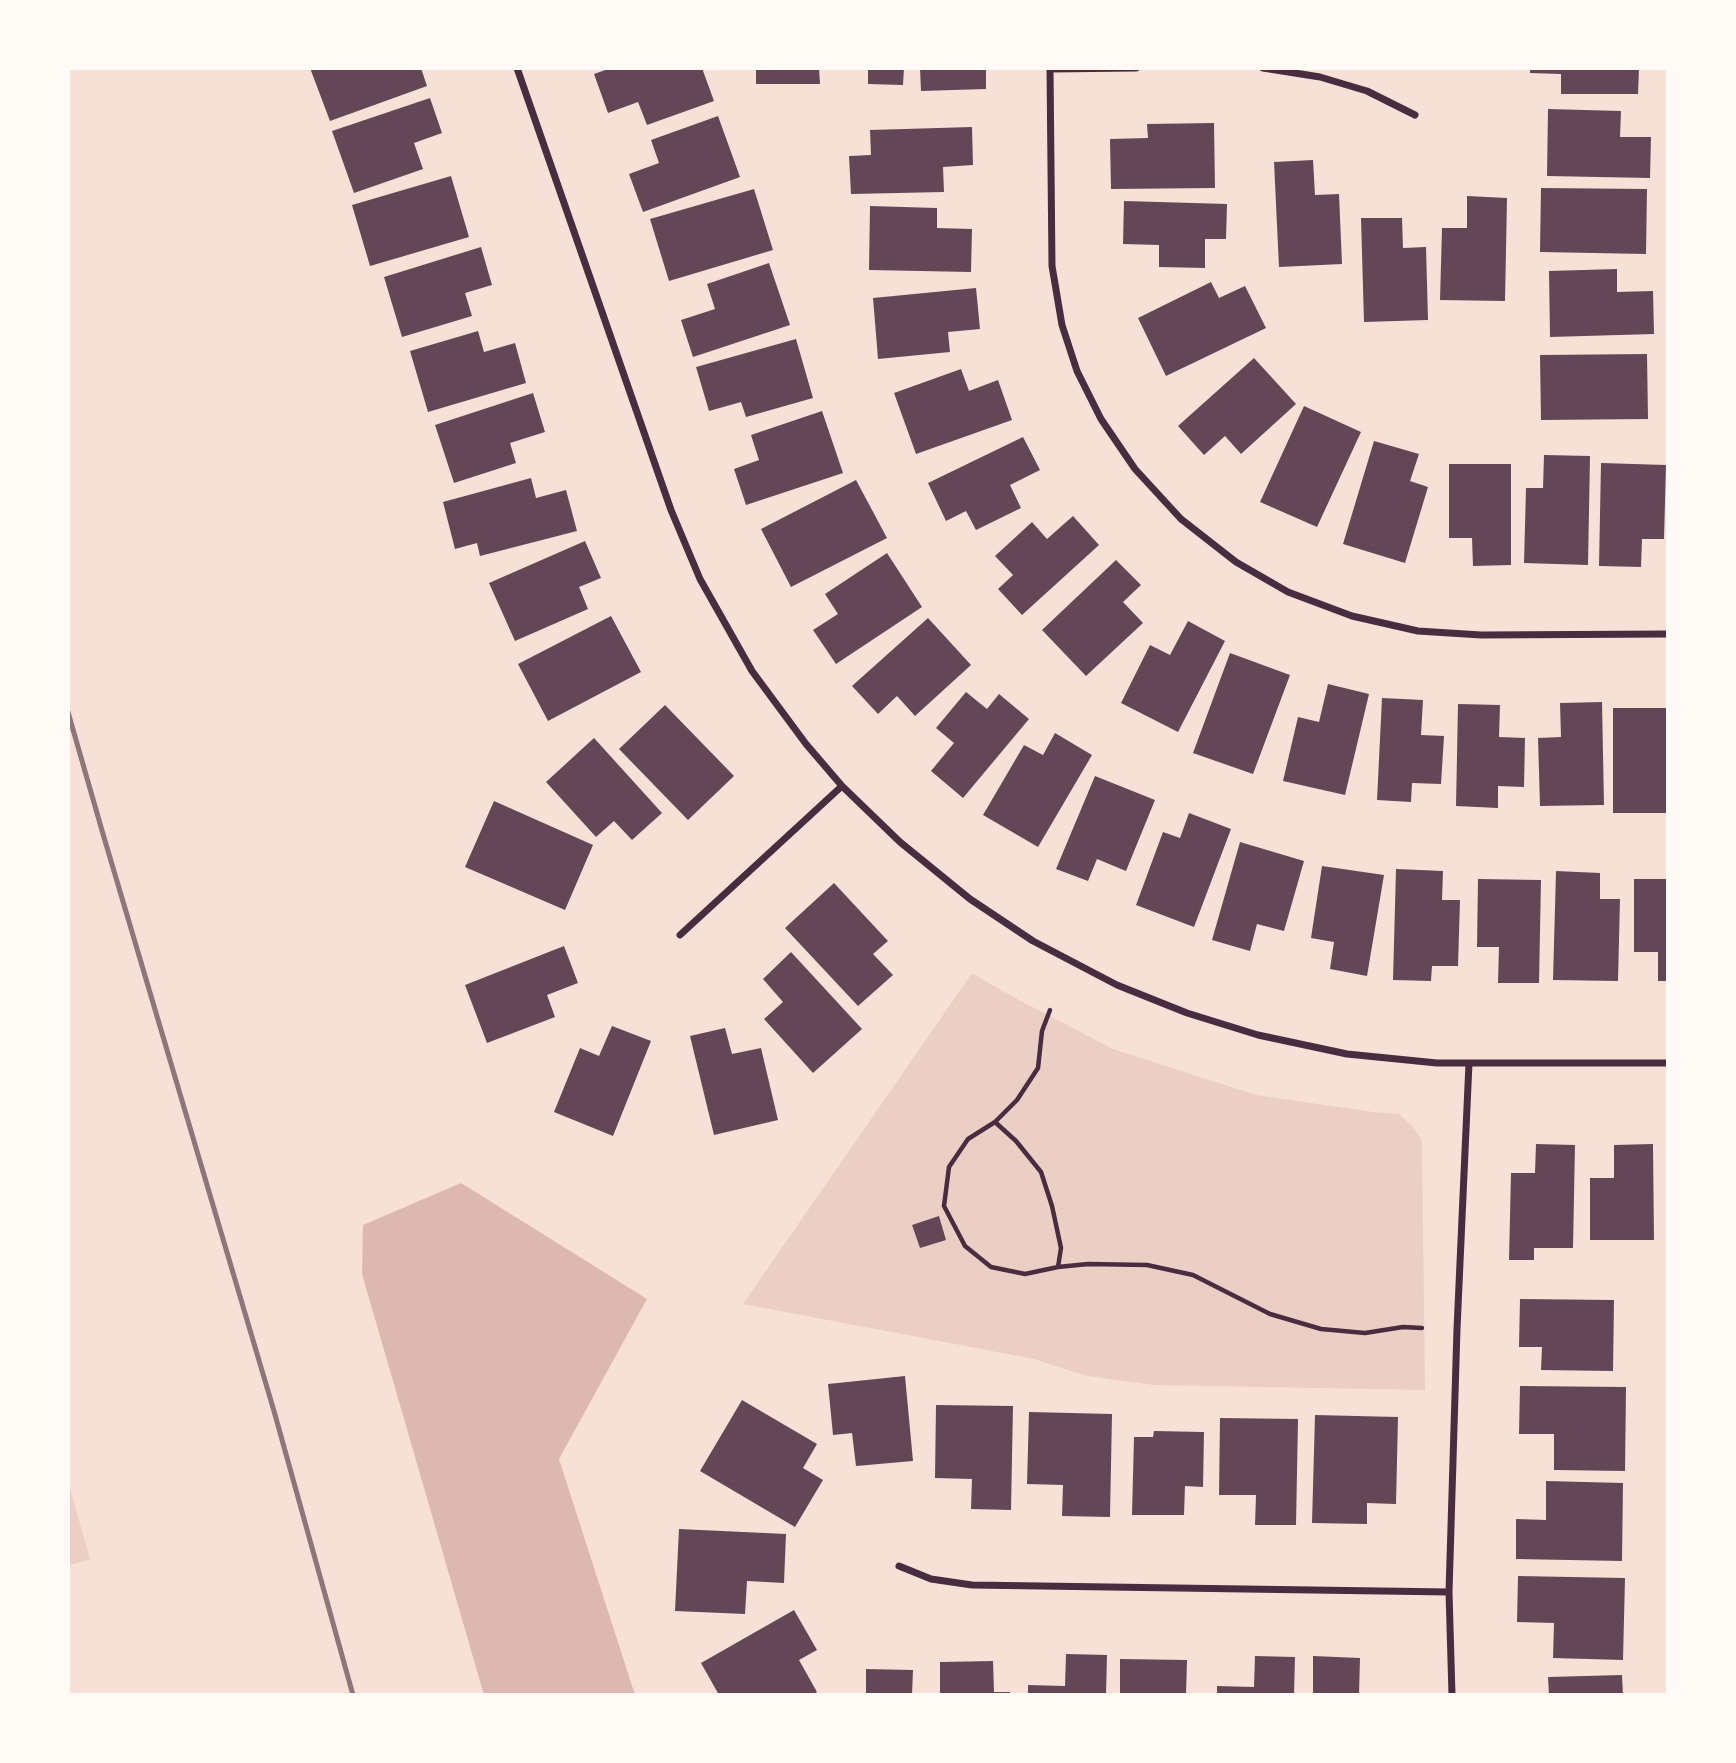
<!DOCTYPE html>
<style>
body{margin:0}
#map{position:relative;width:1736px;height:1763px;overflow:hidden;background:#f7e1d7;font-family:"IBM Plex Serif",serif}
canvas{display:block}
.frame{position:absolute;inset:0;border:70px solid #fffaf5;pointer-events:none}
</style>
<div id="map">
<canvas width="1736" height="1763"></canvas>
<div class="frame"></div>
</div>
<script>
const c = document.querySelector('canvas').getContext('2d');
c.lineJoin = 'round';
function fill(path, color) { c.fillStyle = color; c.fill(path, 'evenodd'); }
function trace(path, color, width, dash) { c.strokeStyle = color; c.lineWidth = width; c.lineCap = dash ? 'butt' : 'round'; c.setLineDash(dash || []); c.stroke(path); }
const green = new Path2D(`
 M972,973L1004,992L1113,1049L1256,1095L1374,1112L1399,1114L1414,1128L1422,1141L1425,1390L1153,1385L1087,1376L1034,1359L743,1304Z
 M68,1481L90,1559L68,1566Z`);
const water = new Path2D(`
 M461,1183L647,1299L559,1459L635,1695H484L362,1274L363,1225Z`);
const building = new Path2D(`
 M310,68H421L427,86L330,121Z
 M611,68H702L714,101L647,125L638,102L608,113L594,74Z
 M756,68H819L820,84H756Z
 M868,68H904L903,85L868,84Z
 M920,68H986V89L921,91Z
 M1530,68H1639L1638,94H1561V74L1530,73Z
 M430,98L442,133L414,143L423,169L354,193L332,131Z
 M1548,109L1621,111L1620,137H1651L1650,178L1547,176Z
 M718,116L740,177L643,212L629,174L659,163L651,140Z
 M1214,123L1215,188L1111,189L1110,139L1148,138L1147,124Z
 M972,127L973,165L943,167L944,192L851,194L849,156L871,155L870,130Z
 M1313,160L1315,195L1339,194L1342,264L1279,267L1274,162Z
 M451,176L469,237L370,266L352,205Z
 M1541,188L1647,189L1646,254L1540,252Z
 M754,189L773,250L669,281L650,219Z
 M1467,196L1507,198L1505,301L1440,300L1442,228H1467Z
 M1124,201L1227,204L1226,239H1205V268L1159,267V245L1123,244Z
 M870,206L937,208V228L972,229L971,272L869,270Z
 M1361,218H1402L1403,248L1426,247L1428,320L1364,322Z
 M481,247L492,285L465,293L472,316L402,337L384,277Z
 M769,263L790,325L693,357L681,320L715,309L707,284Z
 M1617,269V292L1653,291L1654,334L1550,337L1549,271Z
 M1211,282L1219,298L1245,286L1266,328L1166,376L1138,318Z
 M976,288L980,329L948,332L950,352L878,359L873,298Z
 M478,331L484,352L515,343L526,383L428,412L410,351Z
 M796,339L813,398L746,417L741,402L709,411L696,367Z
 M1647,354L1648,419L1541,420L1540,355Z
 M1254,358L1296,404L1241,454L1225,436L1204,455L1178,426Z
 M961,369L969,391L998,380L1012,420L916,454L894,393Z
 M533,393L545,432L510,443L516,463L454,483L435,425Z
 M1304,406L1361,432L1317,527L1260,502Z
 M822,411L843,473L746,505L734,469L759,460L751,435Z
 M1023,437L1040,470L1010,485L1021,508L976,530L966,511L946,521L928,483Z
 M1374,441L1419,454L1410,481L1428,487L1405,563L1343,544Z
 M1544,455L1590,456L1588,565L1524,563L1526,488H1543Z
 M1601,463L1666,465L1664,539H1642L1641,567L1599,566Z
 M1449,464H1511V565L1473,566L1472,538H1449Z
 M531,478L536,498L566,490L577,531L480,556L477,543L455,549L443,502Z
 M856,480L887,538L791,587L761,529Z
 M1073,516L1099,545L1022,615L998,589L1013,575L995,556L1032,522L1047,539Z
 M585,541L601,578L579,587L588,609L515,641L489,583Z
 M887,553L922,607L836,664L813,630L838,614L825,594Z
 M1116,560L1141,585L1123,602L1143,623L1086,676L1042,630Z
 M611,616L641,672L548,721L518,664Z
 M928,618L971,665L915,716L897,696L878,714L852,686Z
 M1188,621L1225,641L1178,732L1121,703L1150,645L1170,655Z
 M1230,653L1290,675L1253,774L1193,753Z
 M1328,684L1369,694L1345,795L1283,781L1298,717L1319,722Z
 M966,692L987,709L999,694L1029,719L963,798L931,771L954,743L936,728Z
 M1382,698L1423,700L1421,735L1444,736L1441,784L1412,783L1411,802L1377,800Z
 M1602,702L1604,805L1540,806L1538,738L1561,737L1560,703Z
 M1458,704L1500,705L1499,737L1525,738L1524,787L1498,786V808L1456,806Z
 M665,705L734,776L688,820L619,749Z
 M1613,708H1668V813H1613Z
 M1055,733L1092,755L1038,847L983,815L1024,745L1043,755Z
 M594,738L662,813L632,840L614,821L596,837L546,782Z
 M1095,776L1155,800L1126,871L1097,859L1088,881L1056,869Z
 M494,801L593,845L565,910L465,867Z
 M1189,813L1231,829L1194,927L1136,905L1163,832L1180,838Z
 M1240,842L1304,861L1284,931L1257,924L1250,951L1212,940Z
 M1322,866L1384,875L1367,976L1330,969L1334,942L1311,938Z
 M1396,869L1443,871L1442,900H1460L1458,966H1432L1431,981L1393,980Z
 M1556,871L1600,873V899H1620L1618,981L1553,980Z
 M1478,879L1541,880L1539,983H1498L1499,947H1477Z
 M1634,879H1668V981H1658V952H1634Z
 M834,883L888,941L873,954L893,975L858,1006L785,928Z
 M564,946L578,983L547,995L555,1017L487,1043L465,985Z
 M791,952L862,1029L813,1073L764,1019L783,1002L763,979Z
 M612,1026L651,1041L613,1136L554,1112L580,1048L599,1056Z
 M725,1028L732,1054L761,1048L778,1120L714,1135L690,1036Z
 M1536,1144L1575,1145L1573,1248H1534V1260H1509L1511,1173H1535Z
 M1653,1144L1654,1240H1590V1178H1614V1145Z
 M939,1216L946,1240L920,1248L912,1225Z
 M1520,1299L1614,1300L1613,1371L1541,1370L1542,1347H1519Z
 M905,1376L913,1461L856,1466L852,1433L833,1435L828,1384Z
 M1520,1386L1626,1387L1625,1471L1554,1470V1434H1519Z
 M742,1400L817,1444L803,1468L823,1480L795,1527L700,1471Z
 M936,1405L1013,1406L1011,1510L971,1509L972,1479L935,1478Z
 M1029,1412L1112,1414L1110,1517L1062,1516L1063,1485L1027,1484Z
 M1315,1415L1398,1417L1396,1504L1367,1503V1524L1312,1523Z
 M1220,1418L1298,1419L1296,1525H1255L1256,1495H1219Z
 M1154,1431L1204,1432L1203,1487L1185,1486L1184,1515H1132L1134,1437H1153Z
 M1546,1481L1623,1483L1622,1561L1516,1559V1519L1546,1520Z
 M679,1529L786,1534L784,1583L747,1581L745,1614L675,1611Z
 M1518,1576L1625,1578L1623,1660L1553,1658L1554,1623L1517,1622Z
 M794,1610L817,1650L799,1660L817,1692L813,1695H719L701,1663Z
 M1066,1654L1107,1655L1106,1695H1028V1685L1065,1686Z
 M1255,1656L1295,1657L1294,1695H1217V1686L1254,1687Z
 M1313,1656L1360,1658L1359,1695H1313Z
 M1120,1659L1187,1660L1186,1695H1120Z
 M993,1661L994,1692H1010V1695H940V1662Z
 M866,1669L913,1670L912,1695H866Z
 M1622,1675L1623,1695H1549L1548,1677Z`);
const path = new Path2D(`
 M1050,1010L1042,1031L1038,1068L1017,1100L995,1122L968,1139L949,1167L944,1206L965,1246L991,1267L1025,1274L1058,1267L1088,1264L1147,1265L1193,1275L1270,1314L1321,1329L1365,1333L1403,1327L1422,1328
 M995,1122L1016,1141L1041,1172L1052,1206L1061,1248L1058,1267`);
const minor = new Path2D(`
 M517,68L671,510L700,579L752,671L806,744L842,786L900,842L970,899L1033,941L1117,985L1187,1013L1258,1035L1347,1054L1437,1063H1668
 M1050,68L1052,266L1062,325L1077,371L1101,419L1135,469L1181,519L1236,562L1288,592L1352,616L1418,631L1481,635L1668,634
 M1263,68L1320,77L1367,91L1415,115
 M1050,69L1136,68
 M680,935L842,786
 M899,1566L931,1579L972,1585L1449,1592
 M1452,1695L1449,1592L1457,1329L1469,1063`);
const rail = new Path2D(`
 M68,712L103,834L274,1411L353,1695`);
fill(green, '#ebcfc5');
fill(water, '#dcb8b0');
fill(building, '#644757');
trace(path, '#4a2c40', 4.5);
trace(minor, '#4a2c40', 7);
trace(rail, '#8f747c', 5);
</script>
